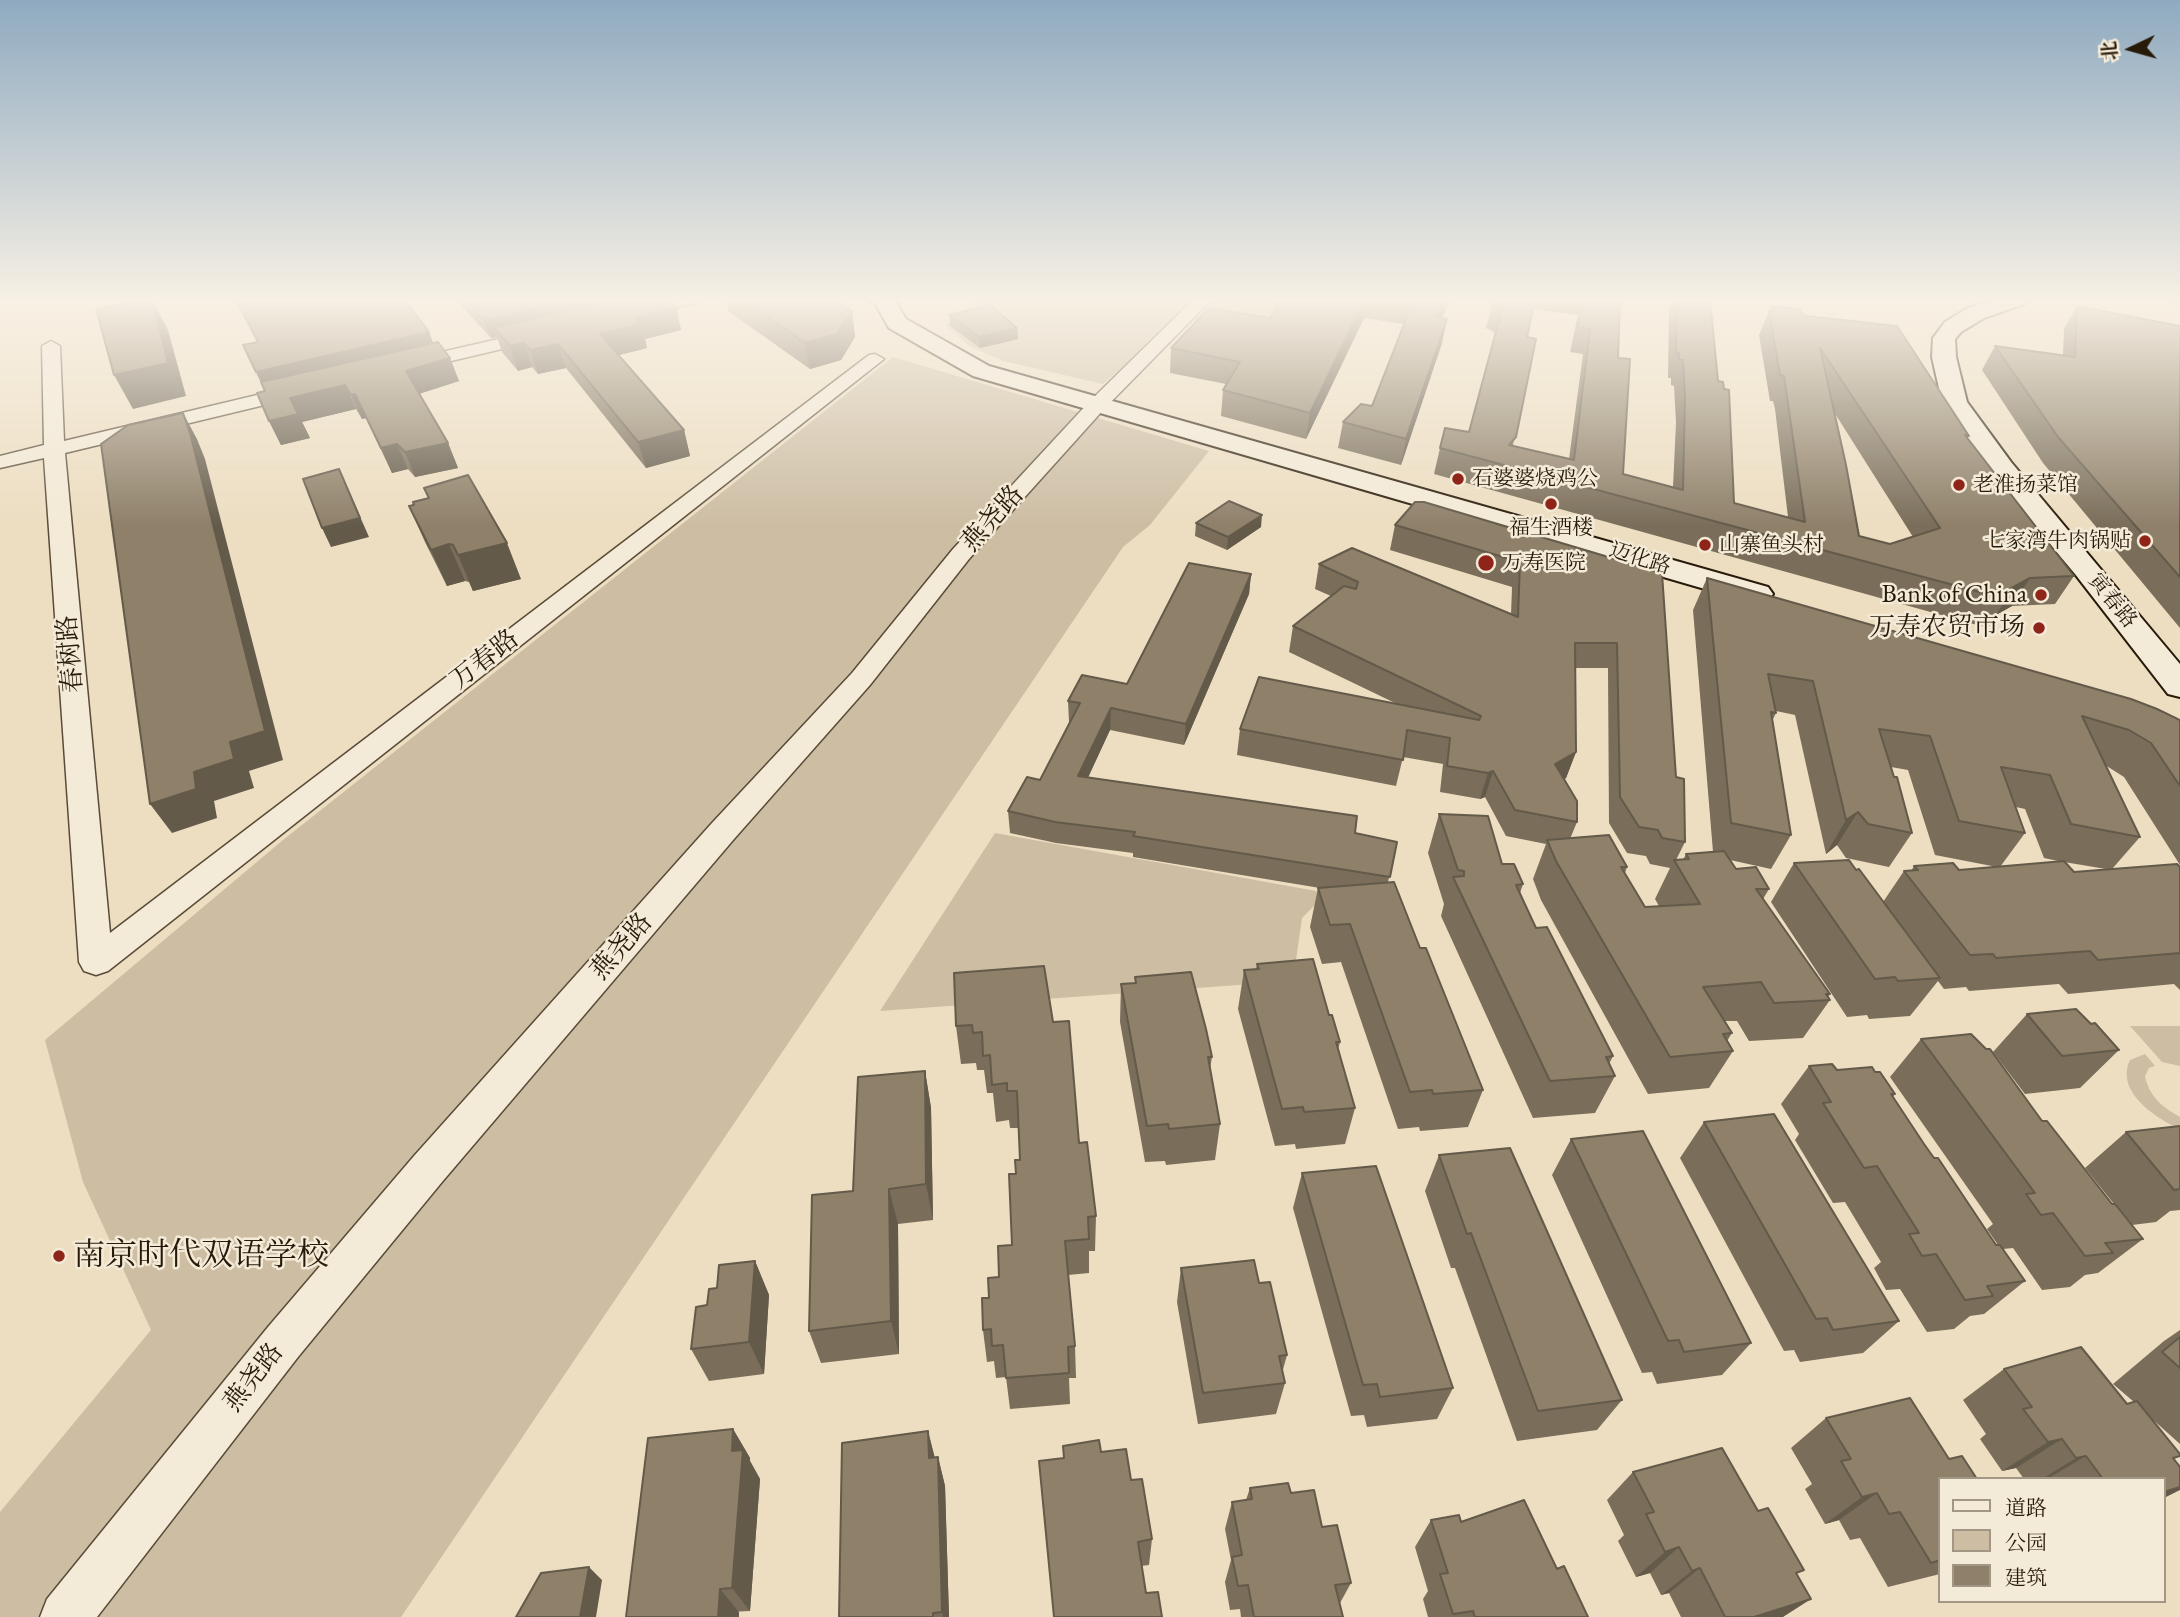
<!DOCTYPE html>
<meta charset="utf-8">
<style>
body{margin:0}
#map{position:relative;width:2180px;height:1617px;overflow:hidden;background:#eddec2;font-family:"EB Garamond","Noto Serif SC",serif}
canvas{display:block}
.legend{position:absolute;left:1938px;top:1477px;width:228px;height:126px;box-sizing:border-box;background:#f3ead7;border:2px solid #a29785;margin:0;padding:9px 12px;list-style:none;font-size:21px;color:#281a09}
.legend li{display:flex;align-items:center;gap:14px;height:35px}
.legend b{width:35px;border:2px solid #a29785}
.north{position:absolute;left:2096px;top:14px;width:70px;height:70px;-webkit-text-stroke:5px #f3ead7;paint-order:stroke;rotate:265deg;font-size:19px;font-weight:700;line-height:28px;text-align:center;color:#281a09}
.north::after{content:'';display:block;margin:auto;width:24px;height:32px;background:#281a09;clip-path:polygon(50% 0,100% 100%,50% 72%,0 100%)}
</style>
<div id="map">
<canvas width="2180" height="1617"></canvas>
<ul class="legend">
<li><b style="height:9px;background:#f3ead7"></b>道路</li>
<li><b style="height:19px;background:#ccbda3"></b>公园</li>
<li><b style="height:19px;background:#8e8069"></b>建筑</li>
</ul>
<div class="north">北</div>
</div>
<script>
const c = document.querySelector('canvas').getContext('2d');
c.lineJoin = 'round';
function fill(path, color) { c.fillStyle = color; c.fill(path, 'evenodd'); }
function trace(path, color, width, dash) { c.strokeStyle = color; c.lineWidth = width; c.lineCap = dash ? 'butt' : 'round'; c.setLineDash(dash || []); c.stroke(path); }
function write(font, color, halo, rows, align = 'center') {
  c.font = font + ' "EB Garamond","Noto Serif SC",serif'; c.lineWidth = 5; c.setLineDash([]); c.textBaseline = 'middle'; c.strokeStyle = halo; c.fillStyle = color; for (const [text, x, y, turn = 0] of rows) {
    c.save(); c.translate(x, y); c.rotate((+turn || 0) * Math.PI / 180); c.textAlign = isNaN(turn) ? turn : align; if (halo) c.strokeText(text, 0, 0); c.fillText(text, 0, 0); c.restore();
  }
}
const green = new Path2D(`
 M979,299H1291L1269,335L1178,319L1103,384L1003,361L969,346L945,325Z
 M893,357L1209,451L1150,525L1123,547L401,1617H0V1512L151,1330L83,1182L45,1040L283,840Z
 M995,833L1327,893L1302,918L1293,981L880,1011Z
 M2130,1026H2180V1066L2162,1062Z
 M2145,1054L2155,1066L2149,1068L2145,1076C2149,1096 2162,1107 2180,1117V1129C2155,1118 2115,1091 2130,1060Z`);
const stream = new Path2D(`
 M2169,299L2180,301`);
const street = new Path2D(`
 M668,299H698L696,303L634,317L625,312L628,308Z
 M1194,299H1212L1104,409L969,559L870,685L734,839L442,1182L298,1357L97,1617H40L47,1599L268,1327L414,1156L712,823L852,673L953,549L1090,401Z
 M538,330L544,331L547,335L544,339L409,371L400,365L402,361Z
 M51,341L60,346L64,441L299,385L309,391L306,395L65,453L110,933L869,355L875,354L884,359L108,971L96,975L84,971L79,962L44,458L0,468V456L44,445L42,346Z`);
const secondary = new Path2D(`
 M868,299H894L906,319L989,366L1768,587L1773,594L1768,601L1757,603L1746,601L973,376L889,328L876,305Z
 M1995,299H2027L2024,304L1984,318L1961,332L1955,339L1956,357L1967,402L2011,462L2180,664V697L2168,694L2075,574L1991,474L1942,402L1932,357L1933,338L1945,322L1968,308Z`);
const wall = new Path2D(`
 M455,299H667L676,307L681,330L645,339L647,348L619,355L684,430L690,456L646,468L566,368L538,374L532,367L518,371L502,352L497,337L491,338Z
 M726,299H833L852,311L855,337L841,360L810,369L728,311Z
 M1281,299H1451L1442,318V343L1401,465L1338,448L1343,422L1372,406L1404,324L1364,318L1306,439L1221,416L1223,390L1226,384L1170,373L1171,348L1270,318Z
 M1482,299H1620L1618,358L1623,474L1673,487L1676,422L1674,386L1671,385V378H1668L1669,311L1673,299H1710L1718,381L1734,503L1788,517L1775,409L1773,401H1770L1759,335L1771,306L1802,315L1969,436L1967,438L2074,576L2055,604L2012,606L1996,615L1988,628L1434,474L1440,448L1469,432L1496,333L1486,328L1493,301ZM1533,309L1578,315L1570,352L1583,354L1569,459L1513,446L1527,337ZM1834,412L1913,537L1890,544L1859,536Z
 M2077,306L2180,326V628L2043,463L1982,370L1995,346L2063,355L2064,329Z
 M949,315L1017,328L1018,339L980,348L950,326Z
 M429,332L433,343L450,358L459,381L419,394L448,443L458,468L415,477L408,469L392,473L366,418L362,419L356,409L302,422L310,438L281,445L269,421L265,391L243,345Z
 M424,488L521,579L473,591L469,582L465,581L447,586L425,542L409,506L428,498Z
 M1196,523L1261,527L1227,550L1195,536Z
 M1395,525L1662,573L1676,777L1685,842L1676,860H1683L1686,854L1713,852L1693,610L1707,578L2180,720V865L2124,777L2105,765L2140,837L2112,869L2180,867V990L2174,984L2068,994L2059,984L1969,991L1966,987L1944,989L1938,981L1910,1016L1869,1019L1867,1015L1847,1017L1771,902L1794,863L1856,870L1883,902L1904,871H1911L1914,866L1959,870L1997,867L1935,855L1908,770L1891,767L1912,833L1889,867L1846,858L1837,845L1826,854L1795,715L1776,711V713L1772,721L1791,835L1771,869L1730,860L1736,869L1769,889L1763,899L1830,994L1828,997L1830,1000L1803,1038L1749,1041L1737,1021H1725L1732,1033L1727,1041L1733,1051L1709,1088L1648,1094L1541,900L1533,879L1546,844L1506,836L1485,797L1480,799L1440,792L1443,764L1403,757L1396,786L1237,755L1240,729L1395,703L1289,652L1293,626L1331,596L1315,589L1319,564L1511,615L1512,587L1390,550ZM1576,668H1608L1609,823L1627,853L1646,856L1650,864L1670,868L1655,899L1659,906L1645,907L1625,873L1627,867L1570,839L1577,822L1564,779L1566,778L1576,752ZM2016,807L2025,809L2044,858L2063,862L2000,867L2025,833ZM2064,862L2106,869L2074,872Z
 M1251,574L1249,594L1184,745L1110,730L1088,778L1355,833L1397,842L1388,882L1420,948L1483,1090L1468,1127L1420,1131L1419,1127L1398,1129L1341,962L1322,964L1310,927L1318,888H1320L1133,857V853L1056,843L1010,833L1008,811L1040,780L1070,722H1069L1068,701L1127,684Z
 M1439,814L1502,864L1523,884L1520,893L1536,928L1613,1056L1609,1064L1615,1076L1595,1113L1533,1118L1441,916L1444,904L1428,853Z
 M1257,964L1329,1015L1340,1042L1338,1050L1355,1108L1345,1144L1296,1149L1295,1144L1275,1146L1238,1009L1244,970L1256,969Z
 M954,973L1053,1022L1096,1216L1095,1251H1089V1273L1068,1275L1075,1346L1076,1378H1069L1070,1404L1010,1409L1006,1377L996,1378L994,1361L987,1362L983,1330L989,1298L1012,1245L1016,1174L1020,1160L1019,1128H1010L1009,1120L996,1122L993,1093H987L984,1070H977L976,1063L961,1064L956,1026Z
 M1135,977L1212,1057L1210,1069L1220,1124L1215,1160L1166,1165L1165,1161L1145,1162L1120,1022L1121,984L1135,983Z
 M2027,1014L2119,1050L2080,1088L2025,1094L1993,1052Z
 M1921,1039L2042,1121L2112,1204H2114L2085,1168L2126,1132L2180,1126V1210L2170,1211L2156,1222L2132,1225L2143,1239L2098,1273L2085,1275L2070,1287L2042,1290L2013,1248L2003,1249L2025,1281L1984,1314L1970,1316L1954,1329L1927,1332L1900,1289L1886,1290L1874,1268L1881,1262L1845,1202L1833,1203L1795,1140L1799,1134L1781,1104L1809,1066L1837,1070L1875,1072L1895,1094L1893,1097L1924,1144L1996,1245H1998L1987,1229L1993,1224L1890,1077Z
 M925,1071L931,1108L933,1220L898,1224L899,1354L821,1363L809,1331L853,1191Z
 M1704,1122L1899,1321L1863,1353L1800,1362L1794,1350L1784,1351L1680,1158Z
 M1571,1139L1751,1343L1722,1375L1657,1384L1652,1372L1642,1373L1552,1175Z
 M1439,1155L1622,1400L1597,1430L1517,1441L1455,1268H1451L1425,1191Z
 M1302,1173L1453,1388L1437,1419L1367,1427L1364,1415L1351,1416L1293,1208Z
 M755,1261L769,1295L764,1374L709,1381L691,1349L707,1305Z
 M1181,1268L1259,1283L1287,1355L1282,1373L1285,1383L1276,1414L1198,1424L1177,1302Z
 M2180,1330V1444L2151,1418L2180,1456L2174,1459L2164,1479H2024L2016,1468L2002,1471L1980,1439L1986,1434L1963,1400L2004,1369L2127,1404L2134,1402L2113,1384L2164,1341Z
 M1826,1418L1940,1479V1574L1888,1587L1860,1538L1850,1540L1839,1520L1825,1524L1805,1489L1812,1484L1791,1448Z
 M733,1429L750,1458V1461L760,1479L750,1611L626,1617Z
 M928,1431L935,1458L938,1457L945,1486L949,1617H839Z
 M1063,1446L1101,1452L1131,1480L1152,1539L1149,1565L1141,1566L1146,1593L1054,1617L1063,1458Z
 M1633,1472L1758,1511L1797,1574L1783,1617H1681L1669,1593L1661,1595L1650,1573L1636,1577L1618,1541L1624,1535L1607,1500Z
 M1250,1488L1291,1493L1322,1527L1351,1583L1340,1603L1343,1617H1241L1240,1609L1230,1610L1225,1582L1231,1560L1225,1529L1232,1502L1246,1500Z
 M1431,1520L1461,1522L1557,1569L1588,1617H1428L1423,1599L1428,1591L1415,1547Z`);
const shadedWall = new Path2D(`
 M152,299L168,330L186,396L133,409L114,375Z
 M575,299H648L494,328L497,337L491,338L484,320Z
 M1365,299H1367L1364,318L1306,439L1310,413Z
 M1444,299H1451L1431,341L1436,317Z
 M676,307L681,330L645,339L647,348L607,358L600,334L634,317Z
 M852,311L855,337L841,360L810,369L805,343Z
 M1447,319L1442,343L1401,465L1406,439Z
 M1017,328L1018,339L980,348L979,337Z
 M429,332L436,351L265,391L256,372Z
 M524,343L532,367L518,371L510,346Z
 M558,344L566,368L538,374L530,350Z
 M450,358L459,381L415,395L406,371Z
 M345,385L356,409L302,422L310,438L281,445L269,421L290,398Z
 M355,394L366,418L362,419L351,395Z
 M183,413L197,439L205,459L283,760L249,771L254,788L214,801L217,818L172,833L150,804L194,772Z
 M684,430L690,456L646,468L638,442Z
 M448,443L458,468L415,477L405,452Z
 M397,444L408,469L392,473L381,448Z
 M339,469L369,537L331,547L322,528Z
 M1262,515L1261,527L1227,550L1228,537Z
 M507,543L521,579L473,591L458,555Z
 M449,544L465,581L447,586L431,550Z
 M1251,574L1249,594L1184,745L1186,724Z
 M2030,578L2012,606L1996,615L2006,599L2008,590Z
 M1111,708L1110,730L1078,798V776Z
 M1576,752L1566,778L1546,790L1555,764Z
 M1493,771L1485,797L1480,799L1488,773Z
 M1858,812L1837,845L1826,854L1846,820Z
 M925,1071L931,1108L933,1220L926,1184Z
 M889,1189L898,1224L899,1354L891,1321Z
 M755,1261L769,1295L764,1374L749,1342Z
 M733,1429L750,1458V1461L760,1479L750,1611L732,1588V1451Z
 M928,1431L935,1460L929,1458Z
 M2062,1439L2016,1468L2002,1471L2048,1442Z
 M2086,1456L2047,1479H2042L2076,1458Z
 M938,1457L945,1486L949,1617H943L942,1612Z
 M2180,1487V1490L2164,1498V1492Z
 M1877,1493L1839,1520L1825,1524L1862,1497Z
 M1679,1547L1650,1573L1636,1577L1665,1552Z
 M589,1567L602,1580L596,1617H580Z
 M1700,1568L1669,1593L1661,1595L1692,1571Z
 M720,1589L739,1612V1617H718Z
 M1811,1599L1783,1617H1754Z`);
const building = new Path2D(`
 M152,299L168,363L114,375L96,309Z
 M236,299H404L429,332L256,372L243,345L258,342Z
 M465,299H575L484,320Z
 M618,299H667L676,307L634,317L641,324L600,334L684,430L638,442L558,344L530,350L524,343L510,346L494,328Z
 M743,299H833L852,311L837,334L805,343Z
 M1281,299H1365L1310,413L1223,390L1240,362L1171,348L1209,308L1270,318Z
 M1401,299H1444L1436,317L1447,319L1406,439L1343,422L1361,404L1372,406L1406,319L1416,301Z
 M1494,299H1535L1527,337L1536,339L1516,437L1509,445L1574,460L1590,329L1577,327L1583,299H1620L1618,358L1630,359L1623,474L1683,490L1685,396L1683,360H1679V353H1676L1677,299H1710L1718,381L1723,382L1724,389L1729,390L1734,503L1805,522L1785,383L1784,376L1780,375L1769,311H1772L1771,306L1801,309L1802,315L1807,316L1897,326L1969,436L1965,435L2074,576L2030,578L2008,590L2006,599L1440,448L1445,428L1469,432L1502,309L1492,304ZM1820,348L1940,528L1890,544L1859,536L1846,465Z
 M990,305L1017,328L979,337L949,315Z
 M2077,306L2180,326V577L2058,437L1995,346L2075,357Z
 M438,342L450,358L406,371L448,443L405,452L397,444L381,448L355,394L351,395L345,385L290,398L298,414L269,421L257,393L265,391L261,382Z
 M183,413L190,433L265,731L230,742L234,759L194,772L196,789L150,804L101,444L128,425Z
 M339,469L360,518L322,528L303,479Z
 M468,475L507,543L458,555L453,545L449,544L431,550L409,506L414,505L413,502L429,498L424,488Z
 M1229,501L1262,515L1228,537L1196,523Z
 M1415,502H1424L1662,573L1676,777L1684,779L1685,842L1662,838L1658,830L1639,827L1620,797L1617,643H1575L1576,752L1555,764L1577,801V822L1515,810L1493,771L1488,773L1447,766L1450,738L1407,730L1403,760L1240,729L1259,677L1479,720L1481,716L1293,626L1344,586L1356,589L1358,582L1319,564L1352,548L1518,617L1520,562L1395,525Z
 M1189,563L1251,574L1186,724L1111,708L1078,776L1357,816L1355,833L1397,842L1390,877L1133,836L1135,832L1055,822L1008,811L1027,777L1040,780L1080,703L1068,701L1082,675L1127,684Z
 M1707,578L2131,699L2157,709L2180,720V786L2151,743L2129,730L2082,716L2140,837L2071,824L2050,775L2001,767L2025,833L1959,821L1930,736L1879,729L1894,777H1897L1912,833L1868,824L1858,812L1846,820L1813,681L1768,674L1776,713L1771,712L1791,835L1731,823Z
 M1439,814L1488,816L1502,864H1514L1523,884L1516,885L1536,928L1547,927L1613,1056L1606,1057L1615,1076L1550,1081L1453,877L1464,876V871L1458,870Z
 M1609,835L1627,867H1621L1645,907L1700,904L1674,860L1689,859L1686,854L1724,851L1736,869L1756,867L1769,889H1756L1830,994H1826L1830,1000L1774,1003L1761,982L1703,987L1732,1033L1723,1034L1733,1051L1670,1057L1556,861L1547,840Z
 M1849,860L1856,870L1859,869L1940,978L1898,981L1895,977L1875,979L1794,863Z
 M2064,861L2074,872L2177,864L2180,867V953L2098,960L2090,951L1996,958L1993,954L1970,955L1904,871L1918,870L1914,866L1953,863L1959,870Z
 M1394,882L1420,948H1426L1483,1090L1433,1094L1432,1090L1410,1092L1350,924L1330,925L1318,888Z
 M1313,959L1329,1015H1332L1340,1042H1336L1355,1108L1304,1112L1303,1107L1282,1109L1244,970L1259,969L1257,964Z
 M1044,966L1053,1022L1069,1021L1079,1143L1087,1142L1096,1216L1088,1217L1089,1239L1065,1241L1075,1346L1068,1347L1069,1373L1006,1378L1003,1345L992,1346L991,1329L983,1330L982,1298H989L988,1278L999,1277L998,1246L1012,1245L1009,1174H1016L1015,1160H1020L1017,1091H1007V1083L992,1085L990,1055L983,1056L982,1032L973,1033L972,1025L956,1026L954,973Z
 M1191,972L1206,1029L1212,1057H1208L1220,1124L1169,1129L1168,1124L1147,1126L1121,984L1136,983L1135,977Z
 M2076,1009L2091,1024L2095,1023L2119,1050L2062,1056L2027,1014Z
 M1971,1034L1986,1049H1990L2042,1121H2047L2112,1204H2115L2143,1239L2105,1243L2113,1253L2085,1256L2053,1213L2041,1215L2026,1194L2035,1193L1921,1039Z
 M1832,1064L1837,1070L1872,1067L1875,1072H1880L1895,1094H1891L1924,1144L1934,1158H1938L1996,1245H2000L2025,1281L1987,1286L1993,1296L1965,1300L1936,1254L1922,1256L1909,1234L1919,1233L1877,1166L1864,1168L1823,1103L1831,1102L1809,1066Z
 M925,1071L926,1184L889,1189L891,1321L809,1331L812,1195L853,1191L858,1077Z
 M1774,1114L1899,1321L1833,1330L1827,1318L1816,1319L1704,1122Z
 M2180,1126V1189L2174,1190L2126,1132Z
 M1643,1131L1751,1343L1684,1352L1679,1340L1668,1341L1571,1139Z
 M1510,1148L1622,1400L1538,1411L1471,1233L1467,1234L1439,1155Z
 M1376,1166L1453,1388L1380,1397L1377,1384L1363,1385L1302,1173Z
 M1254,1260L1259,1283L1270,1282L1287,1355L1279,1356L1285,1383L1203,1393L1181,1268Z
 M755,1261L749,1342L691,1349L696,1307L707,1305L709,1289L717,1288L719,1265Z
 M2180,1337V1368L2162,1352Z
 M2081,1347L2127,1404L2137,1401L2180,1454V1456L2173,1458L2180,1467V1487L2164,1492V1479H2103L2086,1456L2076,1458L2062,1439L2048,1442L2023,1409L2032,1407L2004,1369Z
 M1910,1398L1949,1459L1962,1456L1977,1479H1940V1560L1931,1563L1900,1512L1889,1514L1877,1493L1862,1497L1841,1461L1851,1459L1826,1418Z
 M733,1429L732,1451L743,1450L732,1588L720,1589L718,1617H626L648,1438Z
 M928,1431L929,1458L938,1457L942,1612L933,1613V1617H839L842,1443Z
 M1099,1440L1101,1452L1126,1449L1131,1480L1142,1479L1152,1539L1138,1542L1146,1593L1158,1592L1162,1617H1054L1039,1461L1064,1458L1063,1446Z
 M1722,1448L1758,1511L1768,1508L1804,1570L1796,1573L1811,1599L1754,1617H1725L1700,1568L1692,1571L1679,1547L1665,1552L1646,1514L1654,1512L1633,1472Z
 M1288,1483L1291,1493L1314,1490L1322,1527L1337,1525L1351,1583L1335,1585L1343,1617H1254L1248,1585L1238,1586L1232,1557L1242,1555L1232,1502L1252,1499L1250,1488Z
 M1524,1500L1557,1569L1564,1566L1588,1617H1475L1473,1611L1453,1614L1440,1574L1448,1573L1431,1520L1459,1515L1461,1522Z
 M589,1567L580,1617H516L541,1573Z`);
const markers = [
 [1458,479,7,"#8f2418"],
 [1959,485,7,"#8f2418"],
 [1551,504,7,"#8f2418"],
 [2145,541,7,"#8f2418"],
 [1705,545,7,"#8f2418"],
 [1486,563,9,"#8f2418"],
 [2041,595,7,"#8f2418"],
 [2039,628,7,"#8f2418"],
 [59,1256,7,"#8f2418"]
];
const farPoinames = [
 ["石婆婆烧鸡公",1472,479],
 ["老淮扬菜馆",1973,485],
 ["福生酒楼",1551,528,"center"],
 ["七家湾牛肉锅贴",2131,541,"right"],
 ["山寨鱼头村",1719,545],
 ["万寿医院",1502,563]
];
const farStreetnames = [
 ["迈化路",1640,559,17],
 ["寅春路",2112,601,51]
];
const streetNames = [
 ["燕尧路",993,519,-48],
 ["春树路",71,654,-95],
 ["万春路",485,660,-38],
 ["燕尧路",622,947,-49],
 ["燕尧路",254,1378,-52]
];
const poiNames = [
 ["Bank of China",2027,595],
 ["万寿农贸市场",2025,628]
];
const nearPoinames = [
 ["南京时代双语学校",73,1256]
];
fill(green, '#ccbda3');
trace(stream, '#766752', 5);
trace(street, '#594b37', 3);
trace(secondary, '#281a09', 4);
fill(street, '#f3ead7');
fill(secondary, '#f3ead7');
fill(wall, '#7a6e5a');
fill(shadedWall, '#635a4a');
fill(building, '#8e8069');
trace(building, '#635a4a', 2);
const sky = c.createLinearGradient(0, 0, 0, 526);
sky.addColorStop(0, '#8faac0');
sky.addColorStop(0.57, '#f7f0e4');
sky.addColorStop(1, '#f7f0e400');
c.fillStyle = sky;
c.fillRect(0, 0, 2180, 526);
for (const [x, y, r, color] of markers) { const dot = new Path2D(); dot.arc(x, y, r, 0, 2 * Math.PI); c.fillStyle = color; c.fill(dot); trace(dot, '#f3ead7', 2.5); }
write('21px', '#281a09', '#f3ead7', farPoinames, 'left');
write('21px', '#281a09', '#f3ead7', farStreetnames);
write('26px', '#281a09', '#f3ead7', streetNames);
write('26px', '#281a09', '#f3ead7', poiNames, 'right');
write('32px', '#281a09', '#f3ead7', nearPoinames, 'left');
</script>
